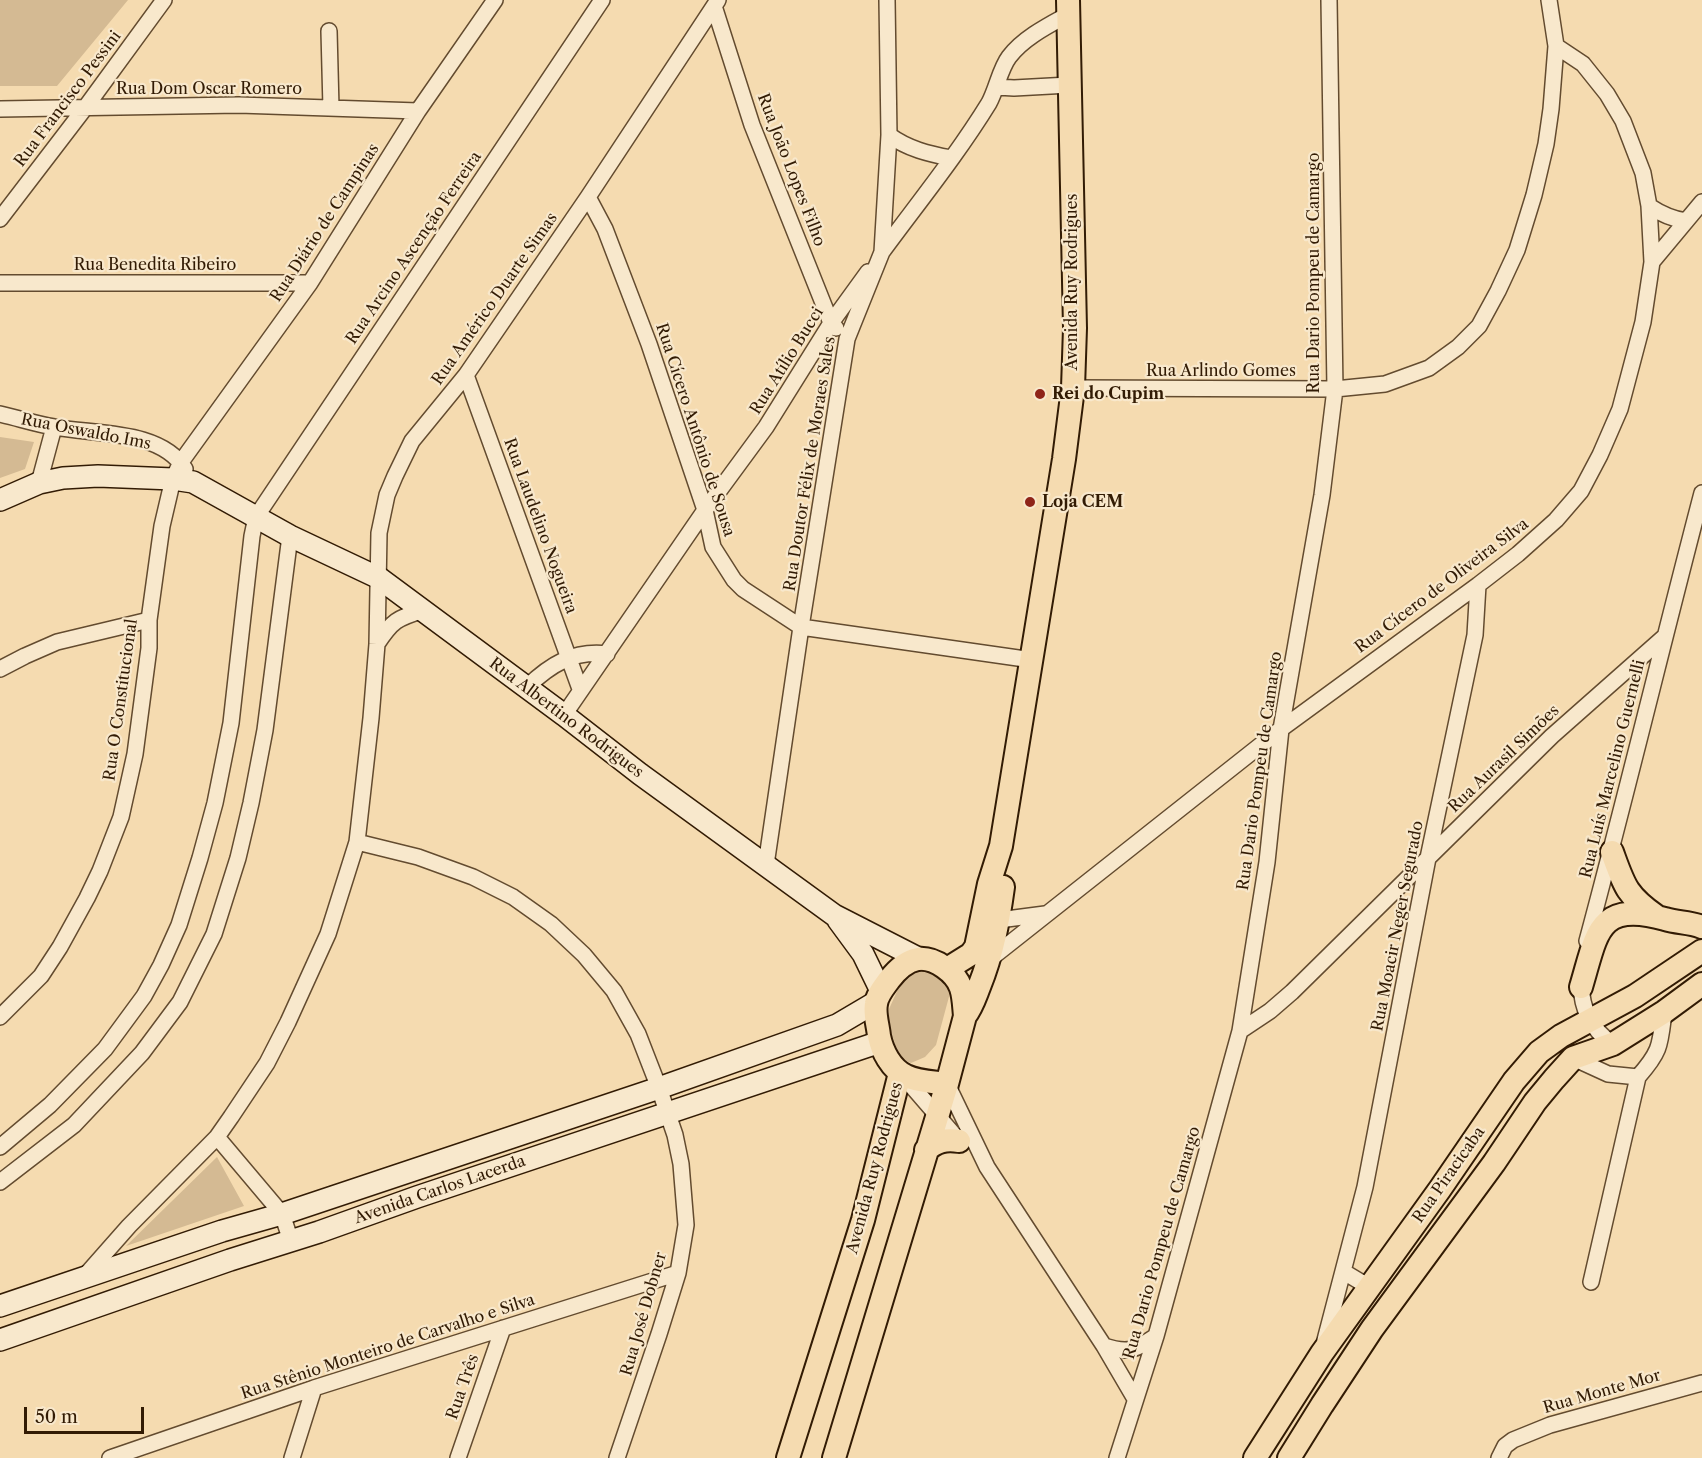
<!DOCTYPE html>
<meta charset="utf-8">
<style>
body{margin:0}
#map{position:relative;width:1702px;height:1458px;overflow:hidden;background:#f5dbb0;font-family:"Libre Caslon Text",serif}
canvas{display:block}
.scale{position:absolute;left:24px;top:1407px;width:120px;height:27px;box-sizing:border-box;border:3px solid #321b04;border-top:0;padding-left:8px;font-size:18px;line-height:21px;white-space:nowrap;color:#321b04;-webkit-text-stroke:4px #f8e8cc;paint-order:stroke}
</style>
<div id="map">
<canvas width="1702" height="1458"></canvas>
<div class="scale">50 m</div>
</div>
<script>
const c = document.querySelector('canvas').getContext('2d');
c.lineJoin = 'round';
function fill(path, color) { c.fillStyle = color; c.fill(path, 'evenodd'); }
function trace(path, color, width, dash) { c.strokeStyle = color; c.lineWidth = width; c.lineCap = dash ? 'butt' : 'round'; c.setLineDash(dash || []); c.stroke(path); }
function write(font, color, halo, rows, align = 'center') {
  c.font = font + ' "Libre Caslon Text",serif'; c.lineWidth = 4.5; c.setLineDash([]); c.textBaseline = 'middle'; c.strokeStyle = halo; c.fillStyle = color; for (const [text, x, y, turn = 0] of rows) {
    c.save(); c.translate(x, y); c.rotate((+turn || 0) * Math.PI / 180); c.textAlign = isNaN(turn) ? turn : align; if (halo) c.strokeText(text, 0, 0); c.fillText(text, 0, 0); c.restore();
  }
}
const green = new Path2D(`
 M0,0H128L57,86H0Z
 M0,437L34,442L25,469L0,478Z
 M929,968L943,978L950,993L936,1045L925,1057L911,1063L894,1056L889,1035V1009L903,978L916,970Z
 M217,1157L244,1206L126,1246Z`);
const street = new Path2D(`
 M714,6L752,125L831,323L836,328
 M329,31L331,108
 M997,87L1014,88L1069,85
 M0,109L239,105L418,111
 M889,135C908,149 929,154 951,158
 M588,197L605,229L649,344L705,510L713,547L734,580L743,589L801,627L1032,660
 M1649,206C1661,214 1672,219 1686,221
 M0,219L85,108L164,0
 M882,252C918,203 957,155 989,103C997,88 1000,69 1009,57C1023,38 1049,25 1069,14
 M1652,262L1702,202
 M0,283H310
 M466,375L580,689
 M1073,388L1335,389L1385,384L1429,368L1458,347L1479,326L1498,291L1517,250L1534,195L1546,144L1551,109L1556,46L1549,0
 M0,414C18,418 36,424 54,427C95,435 160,429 185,469
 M39,483L54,427
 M377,644C392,621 397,618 424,610
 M0,669L25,656L57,642L149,620
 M527,687C550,665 573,650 607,654
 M564,715L705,510L766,427L831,323L868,272
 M357,842L418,857L473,877L513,897L551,924L584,955L614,991L638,1034L659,1088L675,1135L681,1164L686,1225L678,1273L659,1334L617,1458
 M766,865L801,627L847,339L882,252L889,135L887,0
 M999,920L1045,914
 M1587,941C1627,792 1663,642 1702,493
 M990,959L1281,729L1478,585L1518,554L1556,520L1581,491L1600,455L1620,409L1643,322L1652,262L1649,206L1643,173L1623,121L1607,94L1583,64L1556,46
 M1582,979C1579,1005 1591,1030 1613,1044
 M0,1017L41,976L60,947L87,898L100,871L121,817L135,754L149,648V620L162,526L173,479L181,462L310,283L418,111L495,0
 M1240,1031L1270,1011L1292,992L1552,736L1664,637
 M1573,1058L1608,1074L1638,1077
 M904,1077L961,1143
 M947,1084L987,1167L1104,1346L1135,1399
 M217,1137L282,1214L291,1241
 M0,1147L50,1105L105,1049L144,996L161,965L179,925L200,858L215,803L231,723L252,536L256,517L602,0
 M0,1182L74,1125L142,1053L180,1002L214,934L238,858L251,803L265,730L290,536
 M1344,1272L1369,1287
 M84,1277L129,1226L217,1137L231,1117L267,1063L288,1022L328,934L357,842L371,718L377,644L379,533L387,495L395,476L412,441L466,375L588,197L718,0
 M1591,1282L1638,1077C1661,1051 1660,1045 1664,1012
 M1325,1340L1365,1187L1428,858L1475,635L1478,585
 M1104,1346C1129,1354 1135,1350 1156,1336
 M110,1458L314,1388L678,1273
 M292,1458L314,1388
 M458,1458L503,1328
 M1117,1458L1156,1336L1240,1031L1267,862L1281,729L1322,495L1335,389L1329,0
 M1499,1458L1505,1446L1513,1440L1550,1425L1702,1383`);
const secondary = new Path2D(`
 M0,500L39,483L63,478L98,476L173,479L193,482L290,536L379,578L564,715L640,774L834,915L920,959
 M838,920L863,954L881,991
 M0,1306L222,1231L282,1214L659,1088L837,1025L876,1002
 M0,1340L230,1260L319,1232L417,1197L880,1042`);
const primary = new Path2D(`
 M1612,852C1624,885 1626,895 1656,916
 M947,969L971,954L976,947L989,884L1001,846L1064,459L1073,388L1075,328L1068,0
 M1581,987C1597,934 1597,900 1665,919C1678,923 1690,922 1702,927
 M947,1084C934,1082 918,1082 906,1076C891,1069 882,1051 879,1036C878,1025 874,1014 876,1004C877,995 884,987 889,980C896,971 906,961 918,959C935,957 956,973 961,988C964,997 964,1007 965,1016
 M926,1150C937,1141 945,1139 959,1141
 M788,1458L863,1220L900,1073
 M834,1458L947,1084L965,1016C972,1007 975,997 979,987C993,952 998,923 1003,887
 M1255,1458L1322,1353L1440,1189L1514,1081L1539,1052L1561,1036L1635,996L1702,951
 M1289,1458L1322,1405L1372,1329L1494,1163L1535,1102L1554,1079L1573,1058L1613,1044L1664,1012L1702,984`);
const markers = [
 [1040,394,6,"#8f2418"],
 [1030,502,6,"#8f2418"]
];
const streetNames = [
 ["Rua Dom Oscar Romero",209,89],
 ["Rua Francisco Pessini",68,99,-53],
 ["Rua João Lopes Filho",791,170,69],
 ["Rua Diário de Campinas",325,223,-57],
 ["Rua Arcino Ascenção Ferreira",414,248,-56],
 ["Rua Benedita Ribeiro",155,265],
 ["Rua Dario Pompeu de Camargo",1314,273,-90],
 ["Avenida Ruy Rodrigues",1072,282,-90],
 ["Rua Américo Duarte Simas",495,299,-55],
 ["Rua Atílio Bucci",787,361,-58],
 ["Rua Arlindo Gomes",1221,371],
 ["Rua Cícero Antônio de Sousa",695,430,72],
 ["Rua Oswaldo Ims",86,432,11],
 ["Rua Doutor Félix de Moraes Sales",810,464,-81],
 ["Rua Laudelino Nogueira",540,526,70],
 ["Rua Cícero de Oliveira Silva",1442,586,-37],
 ["Rua O Constitucional",121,700,-82],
 ["Rua Albertino Rodrigues",566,718,37],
 ["Rua Aurasil Simões",1504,759,-44],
 ["Rua Luís Marcelino Guernelli",1613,769,-76],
 ["Rua Dario Pompeu de Camargo",1260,771,-82],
 ["Rua Moacir Neger Segurado",1398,926,-79],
 ["Avenida Ruy Rodrigues",875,1168,-75],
 ["Rua Piracicaba",1449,1175,-55],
 ["Avenida Carlos Lacerda",440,1190,-19],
 ["Rua Dario Pompeu de Camargo",1162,1243,-74],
 ["Rua José Dobner",644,1314,-74],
 ["Rua Stênio Monteiro de Carvalho e Silva",388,1347,-18],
 ["Rua Três",463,1387,-71],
 ["Rua Monte Mor",1602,1392,-16]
];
const poiNames = [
 ["Rei do Cupim",1052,394],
 ["Loja CEM",1042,502]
];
fill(green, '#d4ba93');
trace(street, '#634b2f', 18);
trace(secondary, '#321b04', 24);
trace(primary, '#321b04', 26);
trace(street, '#f8e8cc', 15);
trace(secondary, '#f8e8cc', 21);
trace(primary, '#f5dbb0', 22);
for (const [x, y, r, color] of markers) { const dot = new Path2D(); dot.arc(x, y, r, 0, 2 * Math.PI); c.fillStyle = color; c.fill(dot); trace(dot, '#f8e8cc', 2); }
write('16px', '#321b04', '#f8e8cc', streetNames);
write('bold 16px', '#321b04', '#f8e8cc', poiNames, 'left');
</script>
